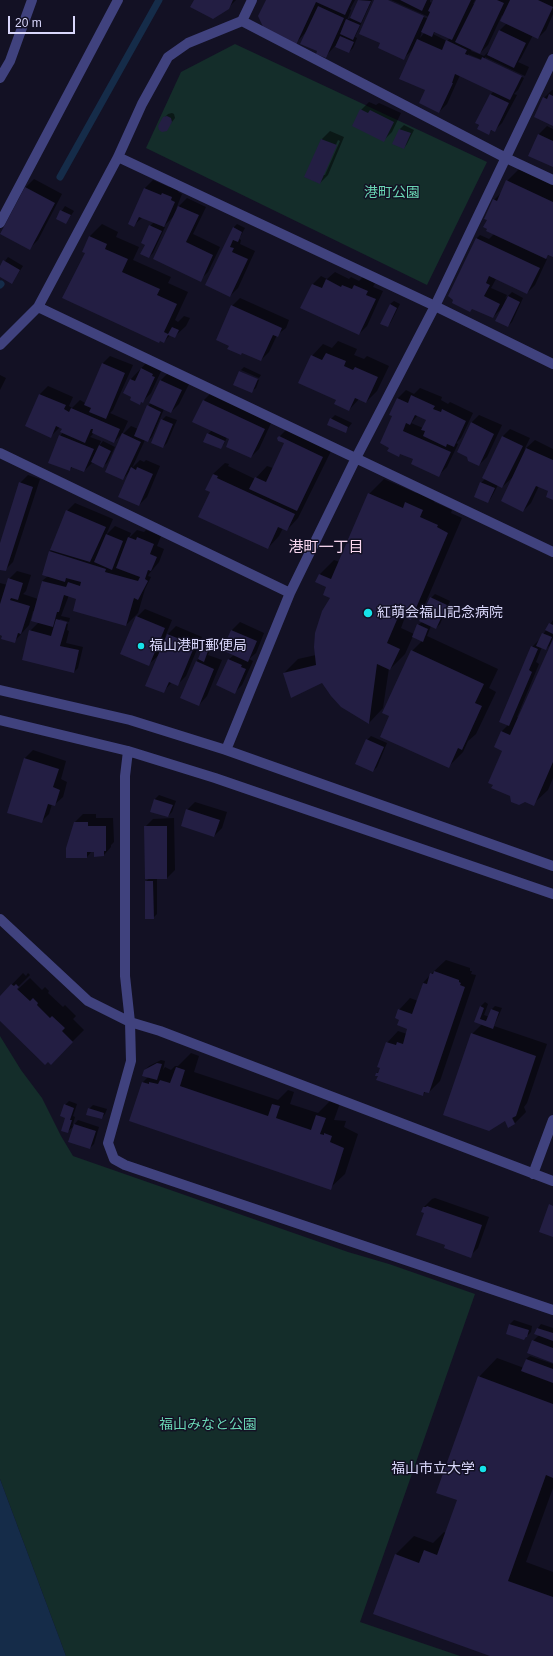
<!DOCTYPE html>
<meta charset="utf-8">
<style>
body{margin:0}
#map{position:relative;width:553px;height:1656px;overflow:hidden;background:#131124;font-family:Arial,sans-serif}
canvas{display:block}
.scale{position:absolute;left:8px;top:16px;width:67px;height:18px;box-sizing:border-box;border:2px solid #d9d7fb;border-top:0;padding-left:5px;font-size:12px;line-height:14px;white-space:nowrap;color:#d9d7fb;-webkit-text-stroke:3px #131124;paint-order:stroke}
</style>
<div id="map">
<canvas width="553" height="1656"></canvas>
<div class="scale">20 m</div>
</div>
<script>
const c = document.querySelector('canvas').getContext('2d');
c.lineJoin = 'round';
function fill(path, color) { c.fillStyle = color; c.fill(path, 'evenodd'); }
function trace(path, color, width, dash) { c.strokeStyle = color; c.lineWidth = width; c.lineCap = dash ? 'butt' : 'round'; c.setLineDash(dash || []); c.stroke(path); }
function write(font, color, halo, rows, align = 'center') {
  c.font = font + ' Arial,"Noto Sans JP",sans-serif'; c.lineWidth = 3; c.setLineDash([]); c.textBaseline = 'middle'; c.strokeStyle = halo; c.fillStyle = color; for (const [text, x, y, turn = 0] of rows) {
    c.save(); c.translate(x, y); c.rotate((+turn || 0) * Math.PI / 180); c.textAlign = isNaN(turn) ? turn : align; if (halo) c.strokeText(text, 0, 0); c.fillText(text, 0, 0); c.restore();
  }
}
const green = new Path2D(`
 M235,44L487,162L427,285L146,148L181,72Z
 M0,1036L21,1070L42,1098L61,1136L73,1156L348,1252L389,1264L475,1294L360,1622L460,1656H66L0,1479Z`);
const water = new Path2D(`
 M0,1479L66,1656H0Z`);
const shadow = new Path2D(`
 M195,0H236L228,8Z
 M267,0H355L350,9L351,10L347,20L352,17L359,0H372L355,37L357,38L353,48L349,52L335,46L325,57L319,51L306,32L295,44Z
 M376,0H386L428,19L429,17L391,0H430V2L432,3L434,0H475L473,4H475L477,0H553V14L546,30L538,38L533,35L521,58L518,62L529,67L525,76L485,57V59L524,78L518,90L514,94L517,95L502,123L494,131L492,130L488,134L476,123L491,94L494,91L460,75L447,104L439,112L426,90L413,49L404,58L382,43ZM502,15L507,23L500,30L490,50L484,56L479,54L488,45ZM422,31L425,32L420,38ZM435,32L450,38L447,41L433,34ZM471,49L479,52V54L471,51ZM468,54L485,61V63L468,56Z
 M552,90H553V125L544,98Z
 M369,102L376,105L379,103L401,113L392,132L384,140L361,110Z
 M172,113L174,114L175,118L166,130L164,118L168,114Z
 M404,125L414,130L407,144L404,148L394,143L400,129Z
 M547,126L553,129V166L539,134Z
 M330,131L344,137L328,175L320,183L305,177L322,139ZM338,140L340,141L325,175H323Z
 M519,169L553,185V256L549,255L545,258L547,259L535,285L527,293L496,279L491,288L507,295L505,299L512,292L523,298L512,322L508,326L503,307L493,317L473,308L477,238L480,235L489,239L494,234V200L502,192L507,181Z
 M34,179L62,194L38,240L30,248L2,233L26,187Z
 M153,180L169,187L171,185L179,189L178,192L182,194L176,209L187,198L206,207L193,234L220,247L208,272L200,280L174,216L163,227H165L153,253L149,257L146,244L150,226L154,222L143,217L134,225L130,224L145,188Z
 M65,206L74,211L66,223L57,218Z
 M102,224L118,232L116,237L139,247L133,260L171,277L168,283L188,292L175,320L178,322L184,316L190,318L186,326L174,337L170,335L164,342L63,298L86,253L83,251L90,236Z
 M237,224L245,228L239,239L241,240L240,244L255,251L238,288L230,296L206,285L233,228Z
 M8,257L23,266L12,283L0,276V268Z
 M335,272L349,279L351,277L359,281L363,277L375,283L373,287L383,291L367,326L359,334L313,284L321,276L327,279Z
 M240,298L289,320L286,328L277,335L269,352L261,360L243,352L241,354L230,345L232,306Z
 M394,301L400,304L391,322L388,326L390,304Z
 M338,341L357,349L354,355L364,359L367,356L389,366L377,391L366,402L359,399L349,410L312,356L323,344L332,348Z
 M110,356L133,365L113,410L110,413L128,421L122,434L114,442L94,433L90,437L101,441L99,446L103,441L115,447L107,463L103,466L92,463L84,471L73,466L70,470L60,436L63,432L65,424L60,427L51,436L26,426L40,394L48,386L73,397L69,406L72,408L80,400L85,403L102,364Z
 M149,360L162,369L151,393L142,402L125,393L131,379Z
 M244,367L261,375L259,378L241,370Z
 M241,371V372L259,380L256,388L252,391L235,384Z
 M169,372L190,382L179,404L171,412L164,409L152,437L148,441L145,440L132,468L140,460L144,462L146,460L160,466L147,497L139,505L131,470L123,479V434L131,426L138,429L161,380Z
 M0,375L6,378L0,390Z
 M420,388L442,397L441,400L448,404L450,402L473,413L461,438L456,443L458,444L447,467L439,475L414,459L393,416L398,398L406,390L414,394ZM418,415L427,419L423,428L411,423Z
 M212,392L272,421L259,449L251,457L227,437L224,444L220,448L208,434L212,430L204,400Z
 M335,415L352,423L345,432L331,419Z
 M479,415L502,425L487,457L479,465L471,423Z
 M166,416L177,420L167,443L163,447L162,420Z
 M291,425L334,445L298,518L287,530L283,528L279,536L268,548L211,491L213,474L225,463L229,464L228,466L255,479L267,466L273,468L285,442L278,438Z
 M510,429L530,438L524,450L535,440L553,449V499L549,491L539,486L531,503L523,511L513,477L502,487L498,485L491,498L488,502L481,483L485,479L502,437Z
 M28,475L40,479L13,562L5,570L0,569V546L20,483Z
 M384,479L416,493L421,488L437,495L434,502L452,510L451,513L462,518L425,604L410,619L405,617L401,628L414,634L418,625L422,622L431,598L435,594L450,601L440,624L436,628L431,626L427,636L498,669L489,688L496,692L476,734L468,741L463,752L448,767L391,716L412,651L422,641L413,636L405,654L390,669L389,668L383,708L369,723L323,681L284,673L298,659L316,655L332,598L328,587L320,574L334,560L340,562L369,494Z
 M75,503L113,519L106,535L115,526L131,533L129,538L137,530L144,532L146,530L161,536L157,546L164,549L159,562L149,574L148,576L151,577L145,589L138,613L126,625L78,595H69L61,616L70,618L69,622L60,619L58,621L68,624L67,630L69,631L66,643L83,647L78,668L74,672L30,631L39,622L35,612L33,611L29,625L14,642L0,634V583L7,585L9,579L17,571L31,575L26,591L23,594L38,599L42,581L48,576L50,552L67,511Z
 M145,609L172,620L165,637L176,626L202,637L186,676L178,684L172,682L163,692L160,654L149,664L137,617Z
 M553,620V637L550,645L546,649L542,647L536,662L539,664L517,717L519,718L553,642V778L548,790L533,804L504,750L501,732L508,725L532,647L540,639Z
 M240,622L264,633L256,653L249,659L253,661L242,685L234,693L229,659L234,655L223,650L232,630Z
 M206,646L211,648L208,655L222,660L207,696L199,705L182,697L197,661L203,649Z
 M371,736L387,743L377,767L373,771L367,740Z
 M33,750L66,761L61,779L67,782L63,797L54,805L52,804L49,814L41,822L8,812L25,758Z
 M159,795L176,801L172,812L168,816L151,811L155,799Z
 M195,802L227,812L222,828L214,836L187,810Z
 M83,814H96V818H113L114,842L111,845V847L103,856L92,851L87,857L75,822Z
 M174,818L175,870L167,878H157V914L153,918L146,881L150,878L145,827L153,819Z
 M446,960L470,968V971H472L471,974L476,975L440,1081L429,1092L426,1091L423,1095L379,1076L377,1073L381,1069L387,1043L398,1031L407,1034L409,1029L400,1019L399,1010L410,998L418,1001L423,983L431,974Z
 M23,973L26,976L28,973L30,975L13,992L14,993L30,978L42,990L45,987L49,991L48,993L63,1007L65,1005L76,1016L73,1019L84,1030L51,1063L0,1020V997Z
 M485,1002L488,1004L484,1015L489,1017L491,1010L495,1006L502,1008L494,1026L547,1044L527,1103L524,1107L526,1112L515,1123L472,1034L482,1024L475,1021L481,1006Z
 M191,1053L199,1056L194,1072L278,1100L288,1090L294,1092L290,1104L318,1113L331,1100L340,1103L334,1120L346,1121L344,1127L358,1134L345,1174L330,1188L130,1121L143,1082L149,1076L145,1070L149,1066L161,1060L165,1061L163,1070L165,1067L171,1070L175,1066H178Z
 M69,1101L77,1104L73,1116L75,1117L72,1127L78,1120L99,1127L94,1144L90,1148L74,1126L67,1132L65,1105Z
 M93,1105L107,1109L105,1114L102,1118L89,1109Z
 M435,1198L489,1217L478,1248L470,1256L447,1244L425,1212L424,1207L432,1199Z
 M514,1320L532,1326L531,1332L524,1339L507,1333L510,1324Z
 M541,1324L553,1328V1361L533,1341L539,1335L538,1328Z
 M530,1356L553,1364V1488L526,1562L553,1572V1656H493L396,1554L414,1536L433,1543L444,1532L446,1533L458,1499L479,1377L497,1358L524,1368L526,1359Z`);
const stream = new Path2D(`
 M60,177L159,0
 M0,285L1,284`);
const building = new Path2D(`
 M194,0H233L229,9L213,19L190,7Z
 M266,0H352L345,15L316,2L296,45L264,29L258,16Z
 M358,0L371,1L361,23L350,18Z
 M374,0H388L424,16L404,60L378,48L380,43L359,34Z
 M400,0H427L422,11Z
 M433,0H471L452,40L434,32L432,37L421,32L430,12L428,11Z
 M476,0H497L504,3L480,54L455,42Z
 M510,0H538L553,7L538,39L500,21Z
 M318,6L344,18L326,58L316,54L317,51L300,44Z
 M346,19L360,25L353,40L340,34Z
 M499,30L526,43L514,68L487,55Z
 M340,36L354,42L349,53L335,47Z
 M417,39L442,50L446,40L467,50L465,54L481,60L482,57L522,76L510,100L455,74L452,83H453L439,113L419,103L425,90L399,79Z
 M490,94L509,103L495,132L491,130L489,135L477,129L479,125L475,123Z
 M549,94L553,96V126L534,117L543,97L547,99Z
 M360,109L368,113L370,110L394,122L384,142L352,126Z
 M167,116L171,118L172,122L167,131L162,132L159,130L158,126L163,117Z
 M399,129L411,133L404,149L392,144Z
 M538,134L553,141V167L528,156Z
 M321,139L337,145L320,184L304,177Z
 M506,180L553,202V257L548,255L546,259L486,231L487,229L483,227L487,220L484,219L493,199L497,201Z
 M25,187L55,203L30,250L0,234Z
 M144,188L161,195L162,193L172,197L171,200L175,202L164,227L139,217L134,227L128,224Z
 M178,206L199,215L186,242L213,255L201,282L153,259Z
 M60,210L71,215L66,224L56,219Z
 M149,225L162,231L149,258L140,254L145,245L141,243Z
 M233,227L242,232L238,242L233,240L230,247L234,248L232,252L248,259L230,297L205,285Z
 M89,236L107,244L105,249L128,259L122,272L160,289L157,295L177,304L164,332L168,334L172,327L179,330L175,338L168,335L164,343L160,341L159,343L62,298L85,253L82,252Z
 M476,238L540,268L527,294L489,276L486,283L490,285L484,296L500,304L493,318L472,309L470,312L452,303L453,300L448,296Z
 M3,260L20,270L12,284L0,277V266Z
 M326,279L341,287L342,285L352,289L354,285L368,291L366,295L376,299L359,335L300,308L312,284L322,288Z
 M508,296L520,302L508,327L495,321Z
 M390,304L397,308L388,327L380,324Z
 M231,305L282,328L278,337L273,335L261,361L242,353L241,355L227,349L229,346L216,340Z
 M326,353L346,361L344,366L353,370L355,367L378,377L366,403L355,398L349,411L334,404L336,400L298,383L311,355L322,360Z
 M102,363L125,373L106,419L89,412L91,408L84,405Z
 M141,368L153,374L152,376L155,377L143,403L141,402L140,405L130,400L131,397L123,393L130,379L135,381Z
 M239,371L258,379L252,393L233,385Z
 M160,380L182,390L171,413L149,403Z
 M39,394L66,405L64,409L69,412L71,408L120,429L114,443L92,433L93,429H91L85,443L60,432L62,429L56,426L51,438L25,426Z
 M411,395L435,406L433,409L441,412L442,409L466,421L454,447L447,444L446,447L423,436L425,431L421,430L426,420L415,415L410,425L406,423L403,431L451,452L439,477L411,464L413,459L400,454L399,457L387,451L389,448L380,443L392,416L389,415L397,398L408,403Z
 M203,400L265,429L251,458L226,447L229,439L192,422Z
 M147,405L161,412L148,442L134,436Z
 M330,418L348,427L346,433L327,425Z
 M161,419L173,424L163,448L151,443Z
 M471,422L494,434L479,466L468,461L467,457L457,452Z
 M122,433L141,442L123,480L105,472Z
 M207,433L225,441L221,449L203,442Z
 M59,435L94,449L84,472L71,467L70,471L48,463Z
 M279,436L323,457L297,511L249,489L255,477L266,482L284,443L278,441L277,438Z
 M502,436L523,446L502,488L482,478Z
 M99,445L111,451L103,468L91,462Z
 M526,448L553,460V500L546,497L548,491L536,486L523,512L501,501Z
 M131,467L136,470L137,467L153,474L139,506L118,497Z
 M213,474L218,476L217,478L295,514L287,531L278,527L268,549L198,517L210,492L205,490Z
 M19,482L33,487L6,571L0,570V543Z
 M480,482L495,488L488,503L474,497Z
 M368,493L403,508L405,502L423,510L420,517L438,525L437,527L448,533L411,620L399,615L387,643L400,649L390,670L377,664L369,724L341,707L331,696L322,683L291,698L283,673L316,665L314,647L315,633L322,611L330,598L323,595L326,587L315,582L319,574L331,579Z
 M66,510L106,527L90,562L50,550Z
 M106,534L123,541L112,570L94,562Z
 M128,537L136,540L137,537L154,544L150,554L157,557L151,571L148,570L145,579L148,581L138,600L134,598L126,626L73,611L76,599L64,595L59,612H57L53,627L31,621L42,581L66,587L68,582L80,586L81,582L66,578L65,582L42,575L49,551L106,569L105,572L138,581L140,577L116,568Z
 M8,578L23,583L18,600L11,598L10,600L30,606L21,634L18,633L15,643L1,639L2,636L0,635V604Z
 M430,597L447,605L436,629L419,621Z
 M136,616L165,628L149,666L120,654Z
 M56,619L67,622L60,646L79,650L74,673L22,660L29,630L51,636Z
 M549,623L553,625V634L545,630Z
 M417,624L428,629L423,642L412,637Z
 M231,630L257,641L248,662L222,650Z
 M542,633L552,637L546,650L536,646Z
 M167,634L195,645L178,686L169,682L164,693L145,686Z
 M553,639V762L534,806L525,802L519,805L511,802L510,796L491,788L493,785L488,783L502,751L494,747L501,731L510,735Z
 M531,646L538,649L529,670L532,672L509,726L499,722Z
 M202,649L208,651L204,662L198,659Z
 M411,650L484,684L475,703L482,706L462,750L458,748L449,768L380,737L389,716L382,713Z
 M228,659L242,665L241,667L246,669L235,694L216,685Z
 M196,661L214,669L199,706L180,698Z
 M366,739L384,747L373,772L355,764Z
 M24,758L59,769L53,787L60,790L55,806L48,804L42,823L7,813Z
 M154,799L173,805L168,817L150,812Z
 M186,809L220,820L214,837L181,826Z
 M74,822H88V826H106V851H104V856L94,857V852H87V858H66V848Z
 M144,826H167V879H145Z
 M145,881H153L154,919H145Z
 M434,971L459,980V982L461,983L460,985L465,987L429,1093L424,1092L423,1096L376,1080L378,1076H375L376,1073H378L380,1068L377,1067L386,1042L396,1045L397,1042L403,1044L407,1029L397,1025L399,1020L395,1018L398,1009L412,1014L423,983L427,984L430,973L433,974Z
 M11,984L14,986L16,984L19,987L17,989L30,1001L33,998L38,1003L37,1005L50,1018L52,1016L65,1028L62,1031L73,1042L51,1065L48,1062L45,1065L0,1021V996Z
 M480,1006L484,1008L480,1019L486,1021L491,1009L499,1012L493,1029L474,1022Z
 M471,1033L536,1056L516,1116L512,1118L515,1124L508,1128L505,1121L489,1131L443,1115Z
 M157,1063L162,1064L157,1080L142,1076L144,1070Z
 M176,1067L185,1070L180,1086L268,1116L272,1104L280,1106L276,1118L311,1130L316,1115L326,1118L320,1134L324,1135V1133L332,1136L330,1142L344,1148L331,1190L129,1121L142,1082L149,1084V1082L158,1084L160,1080L170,1083Z
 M64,1104L74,1108L70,1120H72L68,1133L61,1131L65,1118L60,1116Z
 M88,1108L104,1113L102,1119L86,1115Z
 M74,1124L96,1131L90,1149L68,1142Z
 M549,1204L553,1206V1237L539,1232Z
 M427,1206L482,1225L471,1258L444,1248L445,1245L416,1235L424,1213L421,1212L423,1207H426Z
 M509,1324L529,1330L527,1337H526L524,1340L506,1334Z
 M537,1328L553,1333V1341L534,1334Z
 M532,1340L553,1348V1363L527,1353Z
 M526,1359L553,1369V1383L521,1371Z
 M478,1376L553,1404V1478L546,1475L508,1581L553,1597V1656H490L373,1614L395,1554L419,1563L424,1550L437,1555L457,1500L436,1493Z`);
const minor = new Path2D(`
 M242,21L506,158L553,180
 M0,78L10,61L32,0
 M118,157L435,306L553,364
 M0,223L118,0
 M38,307L553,552
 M0,345L38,307L118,157L142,104L168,57L188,43L242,21L252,0
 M0,453L290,593
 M0,690L130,720L226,750L553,866
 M0,720L128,751L215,778L553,894
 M226,750L290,593L356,458L435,306L553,59
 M128,751L125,776V976L130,1022L131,1061L108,1143L114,1159L125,1165L553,1310
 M0,919L88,1001L130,1022L160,1031L553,1181
 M533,1174L553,1120`);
const markers = [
 [368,613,5,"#16e2e9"],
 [141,646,4,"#16e2e9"],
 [483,1469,4,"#16e2e9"]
];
const parkNames = [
 ["港町公園",392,193],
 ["福山みなと公園",208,1425]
];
const poiNames = [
 ["紅萌会福山記念病院",377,613],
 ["福山港町郵便局",149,646],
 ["福山市立大学",475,1469,"right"]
];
const neighbourhoodNames = [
 ["港町一丁目",326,548]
];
fill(green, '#142d2a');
fill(water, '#152c49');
fill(shadow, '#0007');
trace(stream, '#152c49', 7);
fill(building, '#231e43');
trace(minor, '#40427e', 10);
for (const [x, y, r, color] of markers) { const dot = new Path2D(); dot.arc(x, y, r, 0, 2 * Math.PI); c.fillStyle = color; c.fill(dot); trace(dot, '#131124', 1.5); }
write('14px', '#69d5b3', '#131124', parkNames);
write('14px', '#d9d7fb', '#131124', poiNames, 'left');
write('15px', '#fbd9f1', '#131124', neighbourhoodNames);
</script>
